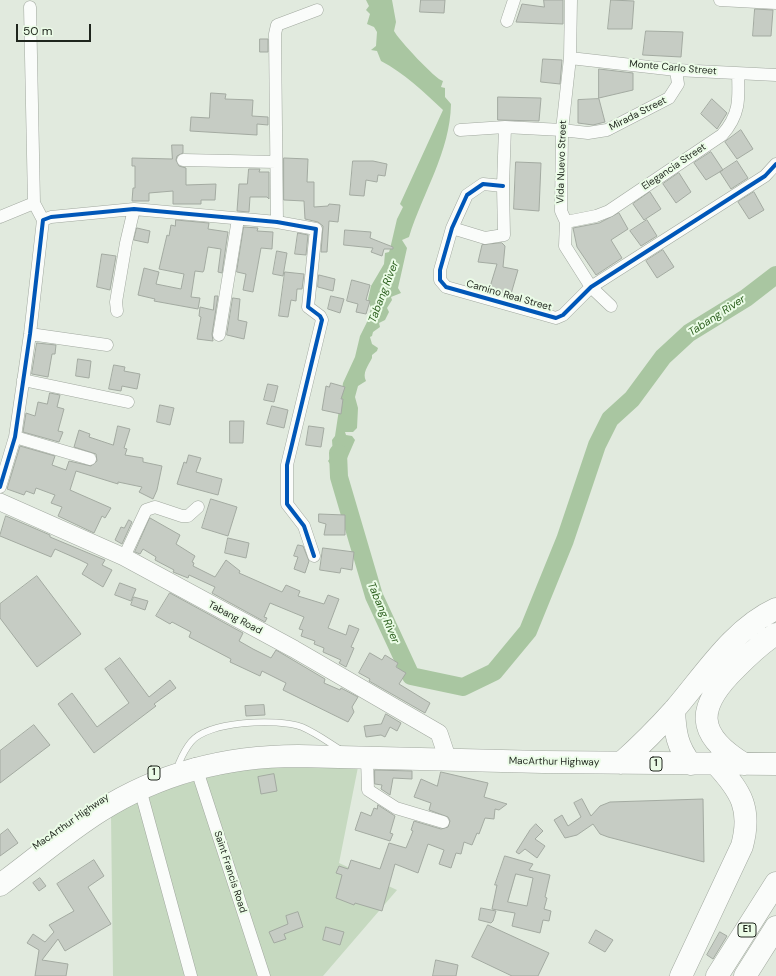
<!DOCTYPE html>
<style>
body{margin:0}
#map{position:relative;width:776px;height:976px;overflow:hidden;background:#e1eade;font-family:"DM Sans",sans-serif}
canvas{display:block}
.scale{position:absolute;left:16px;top:24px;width:75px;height:18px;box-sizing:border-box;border:2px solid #1f251d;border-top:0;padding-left:5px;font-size:12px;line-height:14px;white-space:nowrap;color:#1f251d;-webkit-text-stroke:3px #ebfce7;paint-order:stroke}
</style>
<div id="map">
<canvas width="776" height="976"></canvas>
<div class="scale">50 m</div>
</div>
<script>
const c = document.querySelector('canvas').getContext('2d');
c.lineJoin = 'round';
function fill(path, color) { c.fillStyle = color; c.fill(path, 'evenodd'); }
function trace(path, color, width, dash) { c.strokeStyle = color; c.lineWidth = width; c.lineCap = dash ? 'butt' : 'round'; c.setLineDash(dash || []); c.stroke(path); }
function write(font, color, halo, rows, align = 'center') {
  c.font = font + ' "DM Sans",sans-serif'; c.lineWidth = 4; c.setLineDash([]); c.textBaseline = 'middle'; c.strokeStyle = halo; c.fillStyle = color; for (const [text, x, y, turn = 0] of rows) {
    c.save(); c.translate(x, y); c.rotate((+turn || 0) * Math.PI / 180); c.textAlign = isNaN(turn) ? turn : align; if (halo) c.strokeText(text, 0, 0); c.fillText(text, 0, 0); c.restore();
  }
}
const green = new Path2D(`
 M293,764L358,767L339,863L397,890L323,976H113L111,815L149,795L237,768Z`);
const water = new Path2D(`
 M366,0H392L396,22L394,31C398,39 436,80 443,81L441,87L445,88V97L451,104C450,152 423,192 409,237L402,240L407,248L398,288L401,293L391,297L392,300L387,308L389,312L385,320L379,323L380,327L373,332L372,336L370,337L372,344L378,348L377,351L372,355V358C368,366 362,373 366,381L358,386L355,397L358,408L357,428L353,432H345L346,435L352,436L355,440L339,477L328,461L333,454L332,440L335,436L343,383L355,357L360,336L367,322L371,308L368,299L371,286L384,264L385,253L389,252L390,249L397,219L403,207L400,204L443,110C424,92 404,73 381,61L377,51L371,50L376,46L377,32L374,27L367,24L370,14L366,10L369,6Z`);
const river = new Path2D(`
 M338,453L339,477L374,596L411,676L463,687L494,672L528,631L565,540L597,445L610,419L632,399L663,357L689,333L746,298L776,275`);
const building = new Path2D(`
 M421,0H445L444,13L420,12Z
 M544,0H563V24L516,22L522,4L544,7Z
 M611,0L634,1L632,29H608Z
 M755,9L773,10L771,36H753Z
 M646,31L683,32L681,57L643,55Z
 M260,39H268V52H260Z
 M543,59L562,60L560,84L541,82Z
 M599,69L633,73V90L599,98Z
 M211,93L226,94L225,99L253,100L252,116L268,117V125L257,124V135L190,131L191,117L209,118Z
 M498,97L541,98L539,121L498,120Z
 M599,99L605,122L593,125L578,123V100Z
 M712,99L727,113L717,129L701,114Z
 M741,130L753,149L737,159L725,142Z
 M172,145H183V153L177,156L176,160L179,166L186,168V185L216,184L215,200H201V204H173V191L149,193V201H132L133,188H135V166H132V158L172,159Z
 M711,152L723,170L706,180L694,163Z
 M284,158L308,159L307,182H314V207L328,206L329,204L340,205L338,222L329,221L327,252H321L323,226L318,222L305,219L304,201L284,200Z
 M353,161H373L387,164L385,176L378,175L377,182L366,180L364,196L350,195Z
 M737,161L748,178L731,189L720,172Z
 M516,162L541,163L539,211L514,209Z
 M249,169H260L259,172H269V199L267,197H250L249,212L237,211L239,184H247Z
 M679,173L691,192L676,203L663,184Z
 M650,192L661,209L644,220L633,204Z
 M754,192L764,210L749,219L738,202Z
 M619,213L628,229L611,240L622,258L596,275L577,247L573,228L599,223Z
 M176,220L209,223L208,229L228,232L222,273L218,272L221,249L208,247L204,270L203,272L195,271L191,297L200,298L198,309L154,301L155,299L138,295L144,268L159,272L156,284L181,289L184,274L159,269L167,235L169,236L171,225L175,226Z
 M647,220L657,236L641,246L630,231Z
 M244,227L258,228L257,231L273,232L272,249L261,248L253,292L243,290L246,274L237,272Z
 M137,228L150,231L148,243L134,240Z
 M345,230L371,232L370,238L393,247V249H384L382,256L371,252L373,248L344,245Z
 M298,233L308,235L306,255L295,254Z
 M502,243L505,246L503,267L518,270L511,294L489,290L497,264L478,262L482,245Z
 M663,250L674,267L657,278L646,261Z
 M277,251L287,253L283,276L273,274Z
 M102,254L116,256L110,290L97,287Z
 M285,272L304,274L302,289H297L296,301L291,300L288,317L279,316Z
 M319,275L335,279L333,291L318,287Z
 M352,280L370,285L366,300L370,301L366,314L356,312L358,304L347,301Z
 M215,296H218L212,334L213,341L197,339L201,317L199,316L200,307L213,310Z
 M331,296L344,299L340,313L328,309Z
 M233,298L240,299L238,320L247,322L244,339L227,335Z
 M37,343L56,345L55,354H52L48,377L32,374Z
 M78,359L91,361L89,378L76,376Z
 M114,365L125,367L124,371L140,374L137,389L122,386L121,391L109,389Z
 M331,383L345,387L341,399H343L341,414L322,410L326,386L329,387Z
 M268,384L278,386L274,402L264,400Z
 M50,393L60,395L57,407L64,409L58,431L63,432L59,442L23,432L26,413L35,416L38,402L47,404Z
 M160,405L174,408L170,425L157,422Z
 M272,406L288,410L284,428L267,424Z
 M230,421H244L243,443H230Z
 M118,426L130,429L124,448L127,449L125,455L143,458V462L162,466L157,490L153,499L139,492L142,487L118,482V484L76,471L70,490L111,508L105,518L102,516L94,533L58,516L62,507L51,503L55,495L36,488L34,494L26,491L24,495L7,489L20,446L55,456L52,465L66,470L69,461L91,466L97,461L96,454L74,447L79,430L90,434L89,437L113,445Z
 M309,426L324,428L321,447L306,445Z
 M189,455L201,458L196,472L222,479L218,495L177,484L184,462L186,463Z
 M211,499L237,507L228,536L202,528Z
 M319,514L345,515V535H324L326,524L319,522Z
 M6,516L50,535V537L105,560L102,565L112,570L103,587L82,574L88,564L80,560L55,549L51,557L0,536Z
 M150,518L180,535L176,544L195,556L192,562L194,563L193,566L215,577L226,560L240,571L239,573L282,592L286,585L300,591L298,596L324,604L328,595L339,599L328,628L346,635L349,625L359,629L351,647L354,648L346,667L339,663L341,660L323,652L324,648L314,644L315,641L301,636L303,630L299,629L304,617L270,603L264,617L267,618L265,622L212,593L215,587L189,575L188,578L173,572L174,570L155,560L156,557L143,549L140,554L135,552Z
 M129,520L132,522L122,544L115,540L121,527L124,528Z
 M228,538L249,543L246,558L225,553Z
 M298,545L303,546L309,561L305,573L294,569L298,557L294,556Z
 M323,548L354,552L352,570L341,568L340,573L320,570Z
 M37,576L81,634L37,667L0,618V604Z
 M120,583L136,589L131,601L115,595Z
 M170,593L243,633L239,641L253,649L271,658L276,650L325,679L324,683L340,690L341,688L358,697L352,707L354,712L348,722L283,690L286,683L262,671L260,676L230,662L231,659L189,637L191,632L172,622L170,624L156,616Z
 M134,597L148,601L145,610L131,605Z
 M370,653L382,660L385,655L398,663L396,667L406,673L399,684L430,703L425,713L369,681L370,679L359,673Z
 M120,658L149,697L170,680L176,688L154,704L156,706L94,753L58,704L72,693L97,727L129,703L105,669Z
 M264,705L265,715L246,716L245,706Z
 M386,714L401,723L397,731L390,727L385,737L381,735L366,737L364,726L381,724Z
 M34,725L50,745L0,783V751Z
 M375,770L412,771V779L393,778L390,795L381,789L382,785L375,784Z
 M441,772L488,783L484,797L507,804L499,810L495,809L494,819L485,818L479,834L477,833L472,845L464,842L461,854L456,853L451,868L439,864L444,850L428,844L418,873L395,864L382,911L355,903L354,905L336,898L342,875L336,873L339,866L348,869L351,860L380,869L389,843L406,848L413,831L411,830L414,821L441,829L448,827L450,821L448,817L429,810L431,803L414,797L421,779L437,786Z
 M274,774L277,791L261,794L258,777Z
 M582,799L591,816L600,806L610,802L703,799L704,862L608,837L600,834L593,824L577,835L565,838L554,820L562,815L568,826L581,817L574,803Z
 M378,805L395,816L390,833L393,834L390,841L355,830L361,812L371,816L374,808L377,809Z
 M536,824L543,831L535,839L545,846L537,858L525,849L519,854L516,852L530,830Z
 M8,829L18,843L0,856V835Z
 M505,856L533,864L529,870L550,875L545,897L547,898L544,909L551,911L549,921L543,920L540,933L512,926L515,913L492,909L497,885H495ZM516,874L533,878L527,906L508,902Z
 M94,860L104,876L88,887L111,924L65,951L58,939L42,960L68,964L66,976H35L39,950L27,943L33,934L45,942L54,932L49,925L74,911L57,884Z
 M40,878L46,886L39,891L33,883Z
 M481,908L496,911L493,921L491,923L479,920Z
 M298,912L303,927L284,934L286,939L274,943L269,932L288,924L286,916Z
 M488,925L549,953L538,976H512L472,957Z
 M326,927L344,932L340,945L323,940Z
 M596,930L613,940L605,952L589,943Z
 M720,932L727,936L713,959L707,955Z
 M436,960L458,965L456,976H433Z`);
const lane = new Path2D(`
 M179,763C182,756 186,748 191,742C208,721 277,718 302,727C316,733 328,742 341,750`);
const street = new Path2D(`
 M571,0L570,58L562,130L561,211L566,222L565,246L591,287L611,306
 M720,0L776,3
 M30,7L34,203L43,220
 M507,21L514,0
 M570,58L676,70L776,75
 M505,127L562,130L588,133L607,130L669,98L678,84L676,70
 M183,160L276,162
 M503,186L483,184L467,195L452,228L440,270V280L446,287L556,318L563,315L591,287L765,176L776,164
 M0,217L34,203
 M277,222L275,34L277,25L317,10
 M566,222L596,216L609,211L722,135C740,115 739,99 738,74
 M452,228L485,238L504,235L503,186L505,127L460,130
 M117,311L116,302L126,243L134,209
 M30,334L107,345
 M219,335L238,219
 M23,380L128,402
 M15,437L90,459
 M0,487L15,437L30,334L43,220L51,217L134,209L277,222L316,229L308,307L320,316L322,320L287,465V504L304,526L314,556
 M124,557L146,510L155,507L182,516H188L198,507
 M367,758L368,790L396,808L443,822
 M195,764L264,976
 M139,785L191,976`);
const secondary = new Path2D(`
 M0,502L124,557L294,649L439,733L448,760`);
const highway = new Path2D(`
 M674,710C675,732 677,747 691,764
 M621,763C640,746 658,728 675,709C705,674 733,629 776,609
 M744,764C695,734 696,707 736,668C748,656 761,643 776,634
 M0,885C33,861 65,833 100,811C160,773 227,756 298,756L543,762L776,764
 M681,976L742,846C752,809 741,791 716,764
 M717,976L776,883
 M745,976L776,927`);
const cycleway = new Path2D(`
 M503,186L483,184L467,195L452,228L440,270V280L446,287L556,318L563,315L591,287L765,176L776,164
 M0,487L15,437L30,334L43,220L51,217L134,209L277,222L316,229L308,307L320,316L322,320L287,465V504L304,526L314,556`);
const shields = [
 [656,764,12],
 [154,773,12],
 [747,930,18]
];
const shieldNames = [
 ["1",656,764],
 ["1",154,773],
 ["E1",747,930]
];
const streetNames = [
 ["Monte Carlo Street",673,68,5],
 ["Mirada Street",638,114,-27],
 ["Vida Nuevo Street",562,162,-88],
 ["Elegancia Street",674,167,-34],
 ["Camino Real Street",509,296,16],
 ["Tabang Road",235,618,28],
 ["MacArthur Highway",554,762,1],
 ["MacArthur Highway",71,822,-35],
 ["Saint Francis Road",230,872,72]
];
const waterNames = [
 ["Tabang River",384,292,-69],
 ["Tabang River",717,316,-33],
 ["Tabang River",383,613,67]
];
fill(green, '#c6d9c0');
fill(water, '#a9c6a1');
trace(river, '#a9c6a1', 18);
fill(building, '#c6ccc4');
trace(building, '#a3aaa1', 1);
trace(lane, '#a1a89f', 7);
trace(street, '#a1a89f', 13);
trace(secondary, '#a1a89f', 18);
trace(highway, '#a1a89f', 23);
trace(lane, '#fafcfa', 6);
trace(street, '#fafcfa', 12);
trace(secondary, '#fafcfa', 17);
trace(highway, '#fafcfa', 22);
trace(cycleway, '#0057b8', 4);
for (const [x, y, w] of shields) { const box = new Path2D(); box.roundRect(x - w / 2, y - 7, w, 14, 3); c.fillStyle = '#ebfce7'; c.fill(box); trace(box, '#1f251d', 1); }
write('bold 9px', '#1f251d', null, shieldNames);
write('10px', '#1f251d', '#ebfce7', streetNames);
write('italic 11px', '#2e6120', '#ebfce7', waterNames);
</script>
